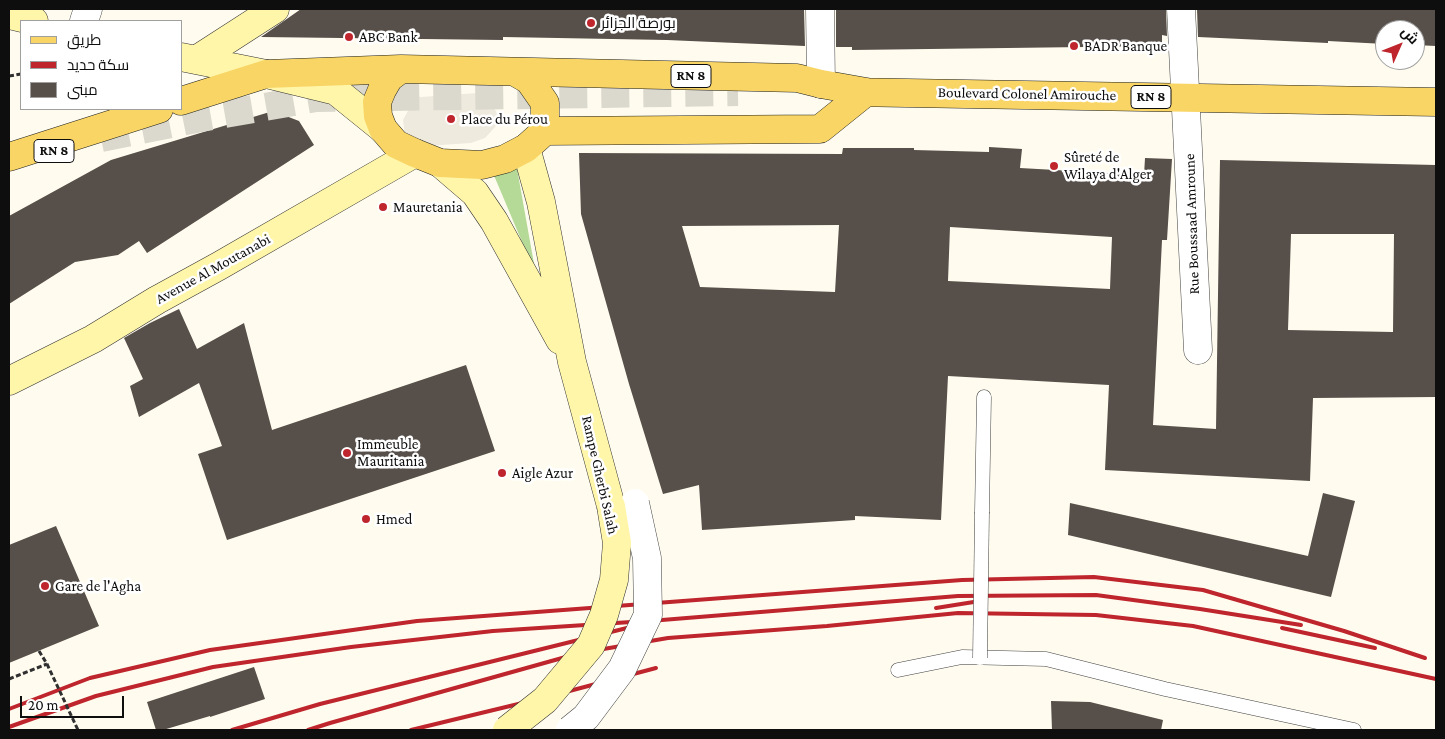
<!DOCTYPE html>
<meta charset="utf-8">
<style>
body{margin:0}
#map{position:relative;width:1445px;height:739px;overflow:hidden;background:#fffcef;font-family:"Crimson Pro",Cairo,serif}
canvas{display:block}
.frame{position:absolute;inset:0;border:10px solid #0e0e0e;pointer-events:none}
.legend{position:absolute;left:20px;top:20px;width:162px;height:90px;box-sizing:border-box;background:#fff;border:1px solid #9f9f9f;margin:0;padding:6px 9px;list-style:none;font-size:15px;color:#0e0e0e}
.legend li{display:flex;align-items:center;gap:10px;height:25px}
.legend b{width:25px;border:1px solid #9f9f9f}
.north{position:absolute;left:1375px;top:20px;width:50px;height:50px;box-sizing:border-box;background:#fff;border:1px solid #9f9f9f;border-radius:50%;rotate:46deg;font-size:14px;font-weight:700;line-height:20px;text-align:center;color:#0e0e0e}
.north::after{content:'';display:block;margin:auto;width:18px;height:22px;background:#bf252c;clip-path:polygon(50% 0,100% 100%,50% 72%,0 100%)}
.scale{position:absolute;left:20px;top:696px;width:104px;height:22px;box-sizing:border-box;border:2px solid #0e0e0e;border-top:0;padding-left:6px;font-size:15px;line-height:18px;white-space:nowrap;color:#0e0e0e;-webkit-text-stroke:4px #fff;paint-order:stroke}
</style>
<div id="map">
<canvas width="1445" height="739"></canvas>
<div class="frame"></div>
<ul class="legend">
<li><b style="height:6px;background:#f9d565"></b>طريق</li>
<li><b style="height:6px;background:#bf252c"></b>سكة حديد</li>
<li><b style="height:14px;background:#574f4a"></b>مبنى</li>
</ul>
<div class="north">ش</div>
<div class="scale">20 m</div>
</div>
<script>
const c = document.querySelector('canvas').getContext('2d');
c.lineJoin = 'round';
function fill(path, color) { c.fillStyle = color; c.fill(path, 'evenodd'); }
function trace(path, color, width, dash) { c.strokeStyle = color; c.lineWidth = width; c.lineCap = dash ? 'butt' : 'round'; c.setLineDash(dash || []); c.stroke(path); }
function write(font, color, halo, rows, align = 'center') {
  c.font = font + ' "Crimson Pro",Cairo,serif'; c.lineWidth = 5; c.setLineDash([]); c.textBaseline = 'middle'; c.strokeStyle = halo; c.fillStyle = color; for (const [text, x, y, turn = 0] of rows) {
    c.save(); c.translate(x, y); c.rotate((+turn || 0) * Math.PI / 180); c.textAlign = isNaN(turn) ? turn : align; if (halo) c.strokeText(text, 0, 0); c.fillText(text, 0, 0); c.restore();
  }
}
const forest = new Path2D(`
 M516,163L536,275L490,166Z`);
const plaza = new Path2D(`
 M477,93L489,99L499,117L497,125L485,138L471,143L427,146L405,136L403,120L416,96L421,97Z`);
const building = new Path2D(`
 M301,9H804L805,46L667,40L503,37V40L261,37Z
 M836,9H1166L1167,36L1162,35V46L852,50V47H836Z
 M1197,9H1436V46L1415,45V30H1385V44L1328,41V43L1198,37Z
 M273,111L299,121L314,145L147,253L139,241L118,255L75,262L9,304V216L111,160Z
 M989,147L1022,149L1020,168L1144,175L1145,158L1172,159L1167,240H1162L1153,425L1216,429L1220,160L1436,165V397L1313,398L1310,481L1105,470L1109,385L948,376L941,520L855,516V520L702,530L699,485L663,494L629,384L581,214L579,153L842,154L843,148H914V150L989,152ZM839,225L835,292L700,287L682,226ZM950,227L1112,237L1110,289L948,281ZM1291,234H1394L1393,332L1288,330Z
 M179,309L197,349L244,323L272,430L466,365L495,451L227,540L198,454L222,446L199,383L139,417L130,386L143,379L124,338L150,323Z
 M1323,493L1355,501L1331,597L1068,535L1070,503L1308,556Z
 M56,526L99,626L9,663V545Z
 M254,667L265,699L210,717V716L163,730H156L147,702Z
 M1051,701L1090,702L1163,720L1161,730H1052Z`);
const primaryTunnel = new Path2D(`
 M101,138L201,118L316,98L738,92`);
const path = new Path2D(`
 M9,76L21,74
 M9,679L47,664`);
const lane = new Path2D(`
 M982,512L984,397
 M898,670L962,657L1046,659L1165,689L1354,730`);
const street = new Path2D(`
 M820,9L821,84
 M1181,9L1198,350
 M84,21L88,9`);
const secondary = new Path2D(`
 M9,15L34,21
 M181,57L266,74L336,91L383,129
 M196,60L275,9
 M526,148L541,202L572,362L611,506
 M440,163L475,193L494,221L560,340
 M9,381L93,339L157,300L219,266L415,153`);
const primary = new Path2D(`
 M515,72L529,80L545,103V131L526,148L505,159L482,165L440,163L415,153L396,144L383,129L378,116L377,102L382,90L389,78L401,69L797,78L821,84L866,92
 M848,92L1436,102
 M181,101L266,74L401,69
 M545,131L820,129L866,92
 M9,157L159,109`);
const rail = new Path2D(`
 M936,608L980,601
 M1282,628L1375,648
 M9,709L90,678L210,650L417,621L962,580L1094,577L1203,590L1344,631L1425,658
 M9,727L96,696L213,667L351,647L493,631L662,620L958,596L1096,595L1200,609L1301,625
 M232,730L320,704L631,627
 M308,730L330,723L580,653L668,638L827,626L958,613L1096,615L1193,626L1436,679
 M411,730L543,698L656,668`);
const pathBridge = new Path2D(`
 M39,651L47,664L78,730`);
const laneBridge = new Path2D(`
 M980,658L982,512`);
const streetBridge = new Path2D(`
 M570,730L586,717L622,669L648,615L647,558L635,503`);
const secondaryBridge = new Path2D(`
 M507,730L545,700L591,645L604,615L614,580L617,543L611,506`);
const markers = [
 [591,23,5,"#bf252c"],
 [349,37,5,"#bf252c"],
 [1074,46,5,"#bf252c"],
 [451,119,5,"#bf252c"],
 [1054,166,5,"#bf252c"],
 [383,207,5,"#bf252c"],
 [347,453,5,"#bf252c"],
 [502,473,5,"#bf252c"],
 [366,519,5,"#bf252c"],
 [45,586,5,"#bf252c"]
];
const shields = [
 [691,76,40],
 [1151,97,40],
 [54,151,40]
];
const shieldNames = [
 ["RN 8",691,76],
 ["RN 8",1151,97],
 ["RN 8",54,151]
];
const poiNames = [
 ["بورصة الجزائر",601,23],
 ["ABC Bank",359,37],
 ["BADR Banque",1084,46],
 ["Place du Pérou",461,119],
 ["Sûreté de",1064,157],
 ["Wilaya d'Alger",1064,174],
 ["Mauretania",393,207],
 ["Immeuble",357,444],
 ["Mauritania",357,461],
 ["Aigle Azur",512,473],
 ["Hmed",376,519],
 ["Gare de l'Agha",55,586]
];
const streetNames = [
 ["Boulevard Colonel Amirouche",1027,94,1],
 ["Rue Boussaad Amroune",1192,224,-92],
 ["Avenue Al Moutanabi",213,269,-29],
 ["Rampe Gherbi Salah",600,475,77]
];
fill(forest, '#b5da97');
fill(plaza, '#efeade');
fill(building, '#574f4a');
trace(primaryTunnel, '#dbd8cd', 28, [28, 14]);
trace(lane, '#414141', 15);
trace(street, '#414141', 29);
trace(secondary, '#303030', 29);
trace(primary, '#1f1f1f', 29);
trace(path, '#303030', 3, [5, 2.5]);
trace(lane, '#fff', 14);
trace(street, '#fff', 28);
trace(secondary, '#fff6aa', 28);
trace(primary, '#f9d565', 28);
trace(rail, '#bf252c', 4);
trace(laneBridge, '#414141', 15, []);
trace(streetBridge, '#414141', 29, []);
trace(secondaryBridge, '#303030', 29, []);
trace(pathBridge, '#303030', 3, [5, 2.5]);
trace(laneBridge, '#fff', 14);
trace(streetBridge, '#fff', 28);
trace(secondaryBridge, '#fff6aa', 28);
for (const [x, y, r, color] of markers) { const dot = new Path2D(); dot.arc(x, y, r, 0, 2 * Math.PI); c.fillStyle = color; c.fill(dot); trace(dot, '#fff', 2); }
for (const [x, y, w] of shields) { const box = new Path2D(); box.roundRect(x - w / 2, y - 11.5, w, 23, 4); c.fillStyle = '#fff'; c.fill(box); trace(box, '#0e0e0e', 1); }
write('bold 14px', '#0e0e0e', null, shieldNames);
write('15px', '#0e0e0e', '#fff', poiNames, 'left');
write('15px', '#0e0e0e', '#fff', streetNames);
</script>
